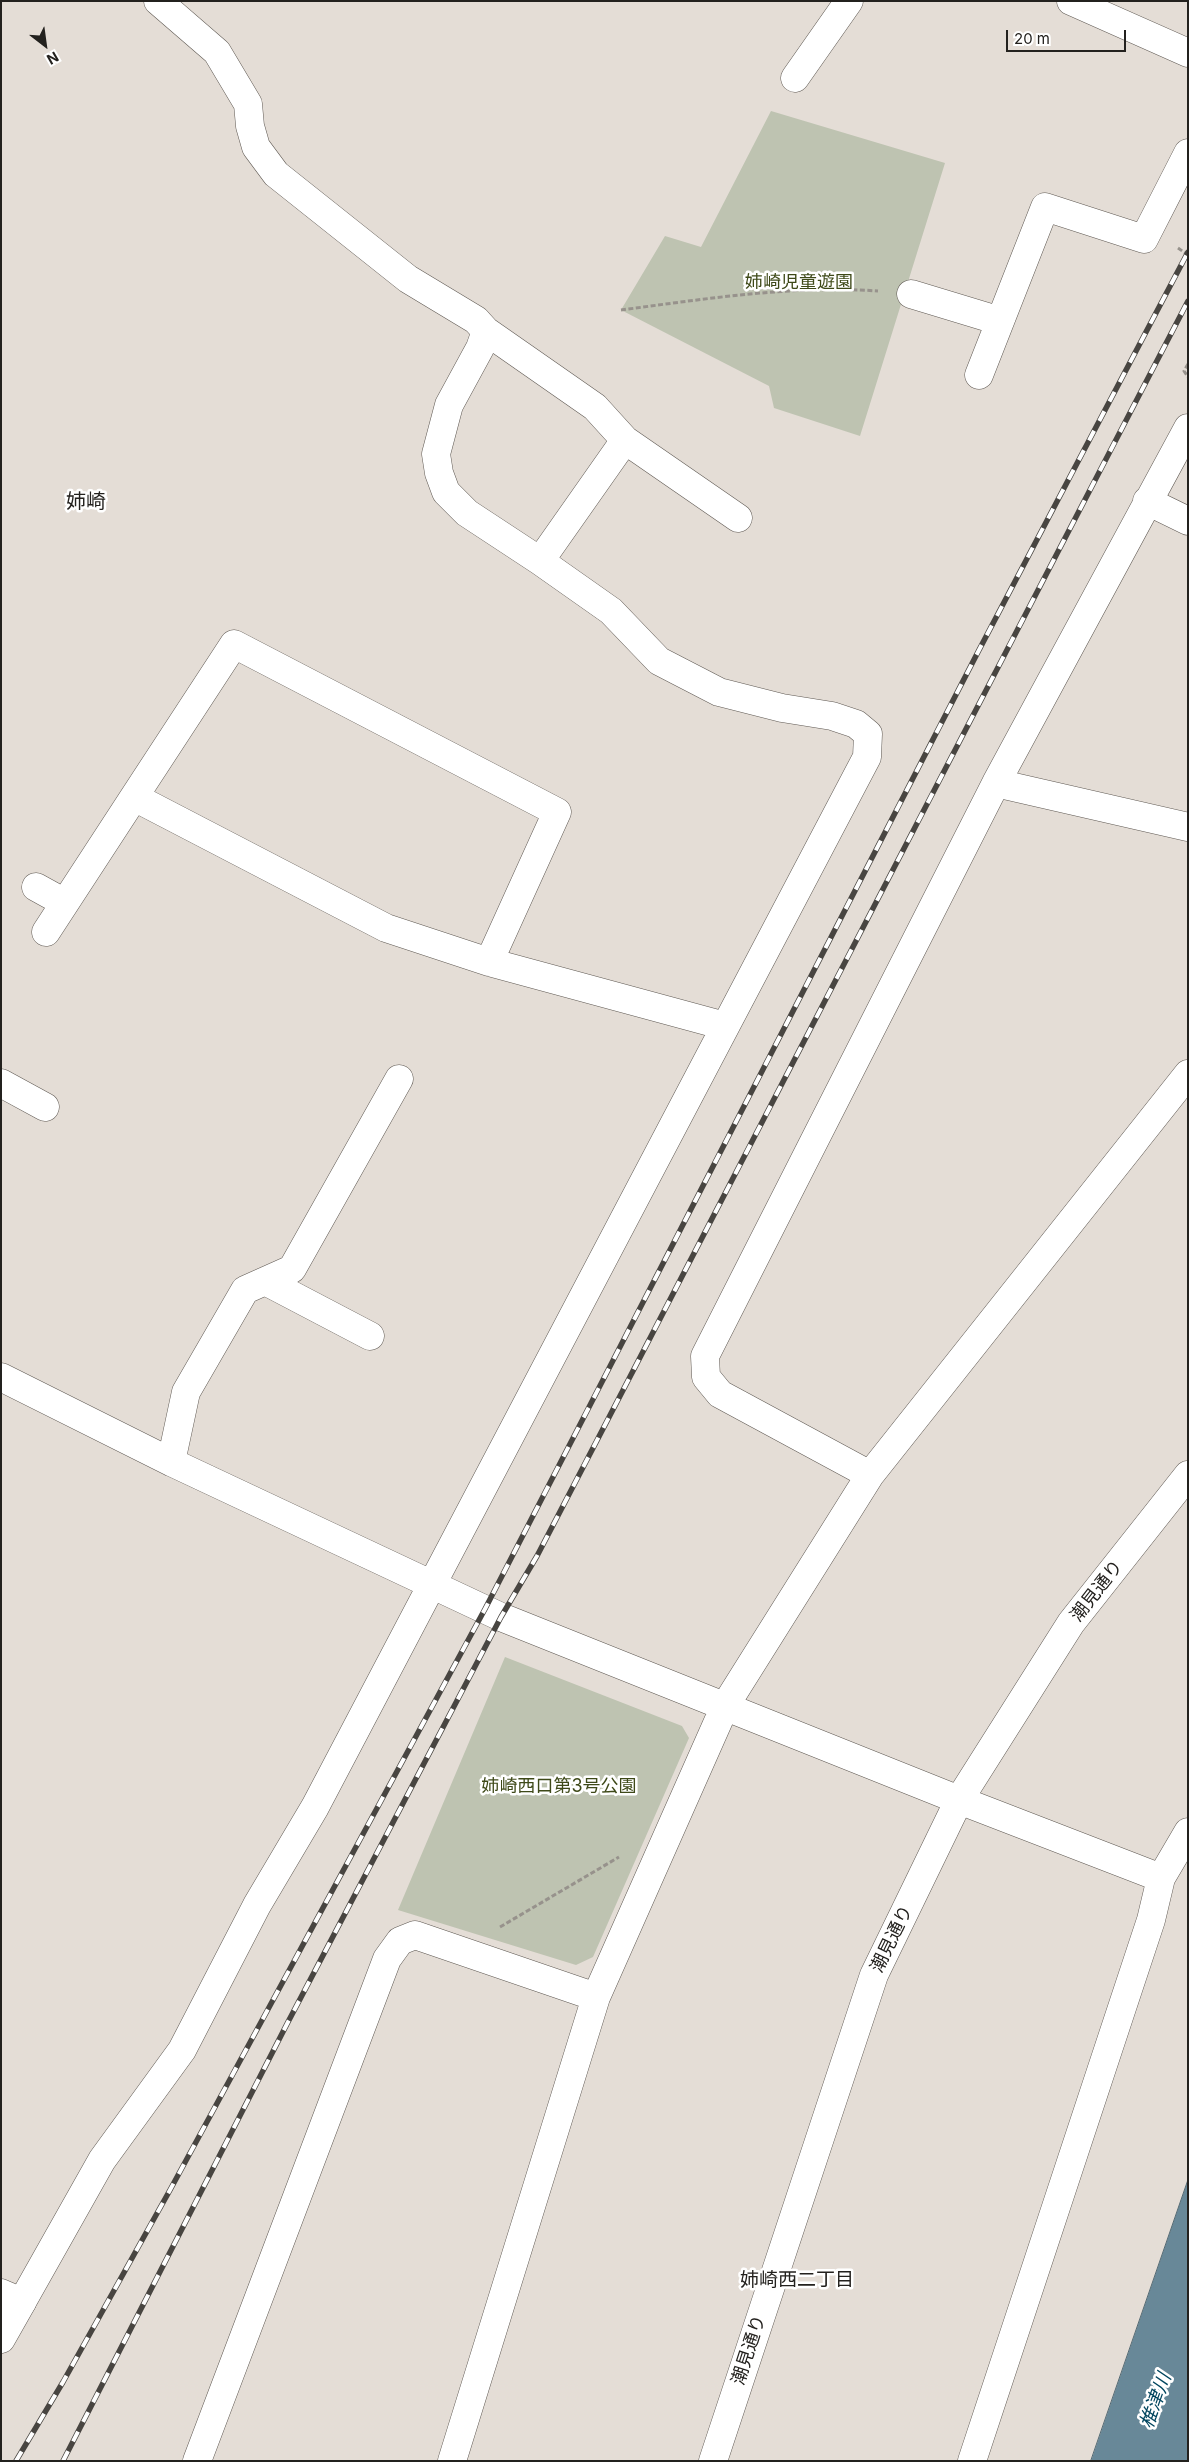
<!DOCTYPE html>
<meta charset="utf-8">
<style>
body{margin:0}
#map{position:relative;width:1189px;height:2462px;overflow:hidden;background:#e4ddd6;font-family:Inter,sans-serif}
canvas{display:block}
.frame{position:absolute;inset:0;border:2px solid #23211e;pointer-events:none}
.north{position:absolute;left:20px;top:20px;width:50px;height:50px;-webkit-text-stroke:4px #fff;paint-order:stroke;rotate:150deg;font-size:14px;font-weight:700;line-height:20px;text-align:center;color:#23211e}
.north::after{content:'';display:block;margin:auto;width:18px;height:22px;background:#23211e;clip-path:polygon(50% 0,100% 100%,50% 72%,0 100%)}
.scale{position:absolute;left:1006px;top:30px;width:120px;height:22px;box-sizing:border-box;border:2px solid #23211e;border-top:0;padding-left:6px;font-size:15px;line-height:18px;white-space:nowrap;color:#23211e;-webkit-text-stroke:4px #fff;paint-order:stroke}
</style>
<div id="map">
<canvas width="1189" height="2462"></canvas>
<div class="frame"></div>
<div class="north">N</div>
<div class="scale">20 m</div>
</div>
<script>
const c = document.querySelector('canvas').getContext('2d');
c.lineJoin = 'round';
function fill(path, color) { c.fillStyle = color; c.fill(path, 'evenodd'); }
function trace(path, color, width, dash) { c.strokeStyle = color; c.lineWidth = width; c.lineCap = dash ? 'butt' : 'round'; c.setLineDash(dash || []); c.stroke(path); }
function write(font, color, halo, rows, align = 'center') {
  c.font = font + ' Inter,"Noto Sans JP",sans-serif'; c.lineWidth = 5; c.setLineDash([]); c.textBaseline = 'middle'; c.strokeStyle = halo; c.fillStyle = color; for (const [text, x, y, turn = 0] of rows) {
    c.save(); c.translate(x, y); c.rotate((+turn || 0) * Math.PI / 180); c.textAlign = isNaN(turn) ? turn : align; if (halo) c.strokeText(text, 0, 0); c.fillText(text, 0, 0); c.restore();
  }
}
const green = new Path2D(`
 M771,111L945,163L860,436L774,408L769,386L621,310L665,236L701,247Z
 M505,1657L682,1726L689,1738L593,1957L576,1965L398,1910Z`);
const water = new Path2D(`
 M1188,2180V2461H1091Z`);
const path = new Path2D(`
 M1178,248L1188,255
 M621,310C705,299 792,285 878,291
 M1188,364L1184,371L1188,377
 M500,1927L619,1857`);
const minor = new Path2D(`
 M1071,1L1188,53
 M795,78L849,1
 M911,294L1000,321
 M486,331L595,407L625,440L738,518
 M979,375L1045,207L1144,239L1188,153
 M1147,501L1188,521
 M540,561L625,440
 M996,783L1188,827
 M134,797L234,644L557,812L489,962
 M36,887L65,903
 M46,932L134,797L386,928L489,962L725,1026
 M1,1083L45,1107
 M267,1282L370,1336
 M1,1377L171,1462L501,1617L959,1800L1161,1878
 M171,1462L186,1392L245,1290L292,1269L399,1079
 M870,1475L720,1394L706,1377L705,1356L996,783L1188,428
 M22,2302L102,2160L182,2050L257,1905L315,1807L867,757L868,734L856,724L832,716L782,708L719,692L659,661L611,611L540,561L467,513L446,492L439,473L436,454L449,405L480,348L486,331L476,320L408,279L276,174L256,147L250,126L248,104L217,52L158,1
 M197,2461L387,1959L400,1941L415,1935L596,1997
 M452,2461L596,1997L725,1706L870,1475L1188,1074
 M972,2461L1151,1920L1161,1878L1188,1832`);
const tertiary = new Path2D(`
 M1,2293L22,2302L1,2339
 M713,2461L874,1975L959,1800L1071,1623L1188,1475`);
const rail = new Path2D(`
 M16,2461L63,2382L170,2190L485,1609L979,650L1188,252
 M63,2461L288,2022L501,1617L537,1556L1188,301`);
const parkNames = [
 ["姉崎児童遊園",799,283],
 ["姉崎西口第3号公園",559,1787]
];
const streetNames = [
 ["潮見通り",1097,1591,-52],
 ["潮見通り",892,1939,-64],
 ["潮見通り",749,2350,-72]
];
const neighbourhoodNames = [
 ["姉崎西二丁目",797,2280]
];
const waterNames = [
 ["椎津川",1156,2401,-70]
];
const quarterNames = [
 ["姉崎",86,502]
];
fill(green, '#bec3b1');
fill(water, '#688898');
trace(water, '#536973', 1);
trace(minor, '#5f5953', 29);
trace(tertiary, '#5f5953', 29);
trace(path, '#97928c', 3, [5, 2.5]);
trace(minor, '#fff', 28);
trace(tertiary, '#fff', 28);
trace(rail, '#484541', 5.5);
trace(rail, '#fff', 4, [11]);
write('18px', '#3e4918', '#fff', parkNames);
write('18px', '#23211e', '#fff', streetNames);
write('19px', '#23211e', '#fff', neighbourhoodNames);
write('italic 19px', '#00455e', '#fff', waterNames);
write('20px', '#23211e', '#fff', quarterNames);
</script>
